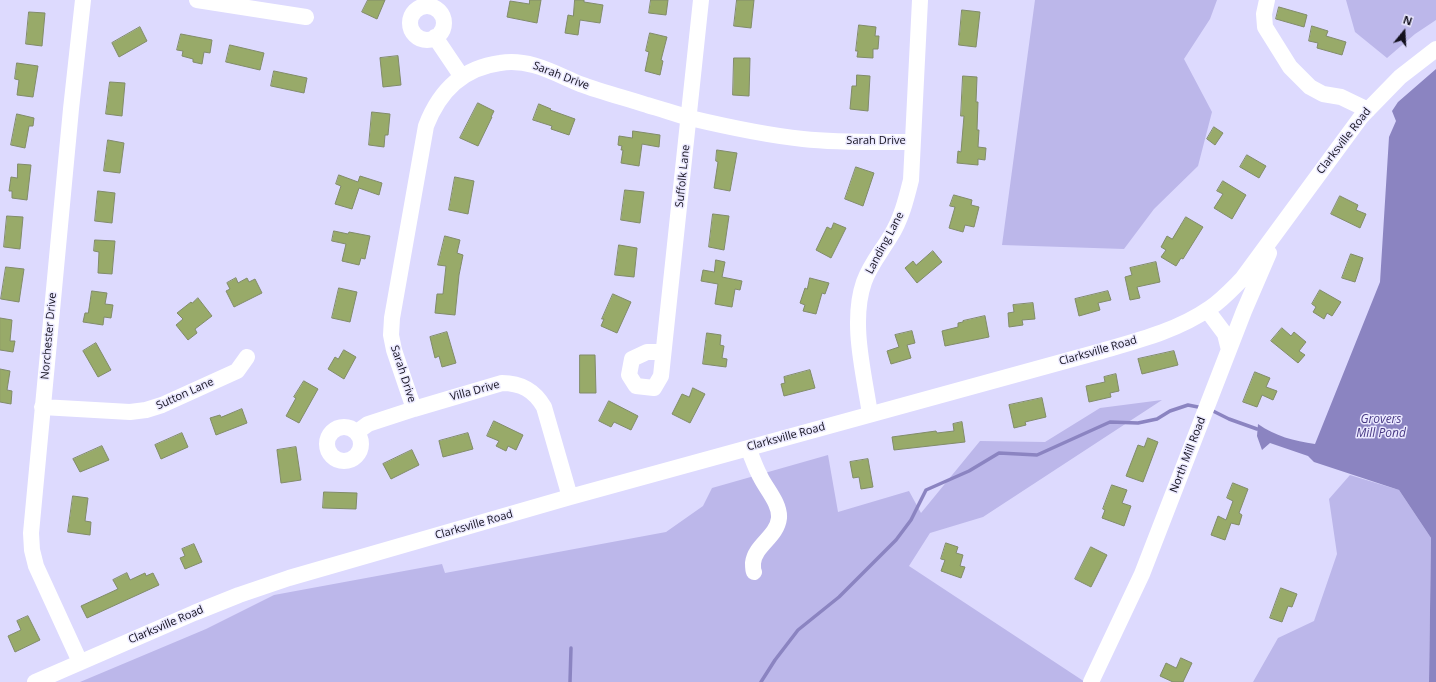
<!DOCTYPE html>
<style>
body{margin:0}
#map{position:relative;width:1436px;height:682px;overflow:hidden;background:#dddafe;font-family:"Open Sans",sans-serif}
canvas{display:block}
.north{position:absolute;left:1384px;top:12px;width:40px;height:40px;-webkit-text-stroke:3px #ebe9ff;paint-order:stroke;rotate:18deg;font-size:11px;font-weight:700;line-height:16px;text-align:center;color:#12101d}
.north::after{content:'';display:block;margin:auto;width:14px;height:18px;background:#12101d;clip-path:polygon(50% 0,100% 100%,50% 72%,0 100%)}
</style>
<div id="map">
<canvas width="1436" height="682"></canvas>
<div class="north">N</div>
</div>
<script>
const c = document.querySelector('canvas').getContext('2d');
c.lineJoin = 'round';
function fill(path, color) { c.fillStyle = color; c.fill(path, 'evenodd'); }
function trace(path, color, width, dash) { c.strokeStyle = color; c.lineWidth = width; c.lineCap = dash ? 'butt' : 'round'; c.setLineDash(dash || []); c.stroke(path); }
function write(font, color, halo, rows, align = 'center') {
  c.font = font + ' "Open Sans",sans-serif'; c.lineWidth = 3; c.setLineDash([]); c.textBaseline = 'middle'; c.strokeStyle = halo; c.fillStyle = color; for (const [text, x, y, turn = 0] of rows) {
    c.save(); c.translate(x, y); c.rotate((+turn || 0) * Math.PI / 180); c.textAlign = isNaN(turn) ? turn : align; if (halo) c.strokeText(text, 0, 0); c.fillText(text, 0, 0); c.restore();
  }
}
const green = new Path2D(`
 M1035,0H1217L1210,19L1184,59L1212,112L1198,166L1154,209L1124,249L1002,245Z
 M1346,0H1436V20L1415,34L1387,58L1355,32Z
 M1162,400L983,517L930,533L909,566L1085,682H80L206,629L274,595L442,564L445,573L666,532L703,506L712,488L828,455L838,512L909,491L921,513L980,441L1045,442L1100,408Z
 M1350,475L1399,490L1431,538L1429,682H1253L1278,638L1314,621L1337,554L1329,499Z`);
const water = new Path2D(`
 M1436,69V682H1429L1431,538L1399,490L1314,462L1308,456L1270,443L1262,450L1257,436L1258,424C1275,436 1294,441 1315,444L1380,282L1389,137L1396,121L1392,111L1398,102Z`);
const stream = new Path2D(`
 M1211,410L1229,419L1257,429
 M570,682L571,648
 M761,682L775,660L798,630L839,597L896,540L911,520L926,490L969,471L999,453L1037,455L1110,422L1138,423L1157,419L1170,411L1188,405L1203,408`);
const building = new Path2D(`
 M368,0H385L377,19L362,12Z
 M530,0H541L537,23L507,17L510,1L529,4Z
 M575,0H584V2L603,5L600,23L580,20L578,35L565,33L568,15L573,16Z
 M651,0H668L666,15L649,13Z
 M737,0H754L751,28L734,26Z
 M1279,7L1307,15L1304,27L1276,19Z
 M962,10L980,12L976,47L959,45Z
 M29,12L45,13L42,46L26,44Z
 M859,25L876,27L875,36H879L878,49H873V58L857,57L858,51H856Z
 M1312,26L1328,31L1326,36L1346,42L1342,55L1317,48L1318,43L1309,41Z
 M140,27L147,41L119,57L112,43Z
 M650,33L667,37L661,60L663,61L660,75L645,71L649,52L646,51Z
 M181,34L212,40L210,53L204,52L202,64L193,62V59L182,56L183,51L177,50Z
 M230,45L264,53L260,70L226,62Z
 M398,56L401,85L383,87L380,58Z
 M734,58H750L749,96L733,95Z
 M17,63L38,66L33,97L17,95L19,80L15,79Z
 M274,71L307,78L304,93L271,86Z
 M857,75L870,76L868,111L850,109L852,86H856Z
 M963,76L977,77L976,102H978L977,130H979L978,147L986,148L985,160L978,159V165L957,163L958,151L961,152L964,116H961Z
 M110,82L125,83L122,116L106,114Z
 M478,103L494,111L491,117H492L478,146L460,138Z
 M539,104L551,109L550,110L575,119L569,135L551,129L552,126L533,120Z
 M372,112L390,114L388,135H385L384,147L369,145Z
 M17,114L34,118L33,126H29L25,148L11,145Z
 M1214,127L1223,133L1215,145L1207,139Z
 M633,131L660,135L659,147L642,144L639,166L621,163L623,150H621L622,146L618,145L619,136L632,138Z
 M108,140L124,143L120,173L104,171Z
 M717,150L737,153L730,191L714,188L718,162L716,161Z
 M1247,155L1266,166L1259,178L1240,167Z
 M18,164L31,165L27,200L12,198V191H9L11,177L17,178Z
 M856,167L874,173L863,206L845,199Z
 M339,175L358,182L360,176L382,183L379,195L359,188L352,209L335,204L341,186L336,184Z
 M455,177L474,181L468,214L449,210Z
 M1223,181L1246,195L1232,219L1214,208L1223,194L1217,191Z
 M625,190L644,192L640,223L621,220Z
 M98,191L115,193L112,223L95,221Z
 M954,195L972,200L971,205L979,207L974,227L965,225L963,232L949,228L955,207L950,206Z
 M1340,196L1358,205L1356,210L1366,214L1360,228L1331,214Z
 M713,214L729,216L724,250L709,247Z
 M7,216L23,217L20,249L4,247Z
 M1186,217L1203,227L1183,259L1181,258L1176,266L1161,257L1166,250L1161,247L1167,236L1172,239Z
 M834,223L846,228L831,258L816,250L827,227L831,229Z
 M334,231L348,234L349,232L370,236L365,259L361,258L359,265L342,261L346,244L332,241Z
 M445,236L460,240L457,253L463,255L459,275L455,315L435,313L437,294H443L446,266L438,265Z
 M95,240L115,241L112,274L98,273L99,252L94,251Z
 M619,245L637,248L634,277L615,275Z
 M933,251L942,262L917,283L905,268L913,261L916,265Z
 M1351,254L1363,258L1355,282L1342,278Z
 M716,260L725,262L722,277L742,281L740,290L735,289L732,307L715,304L718,284L701,281L703,270L714,272Z
 M1156,262L1160,282L1137,287L1140,298L1130,300L1125,277L1132,275L1130,268Z
 M6,267L24,269L19,302L1,299Z
 M236,278L238,283L247,278L249,282L255,279L262,293L234,307L226,291L230,289L227,283Z
 M810,278L829,283L825,294L822,293L816,314L803,311L805,305L800,303L805,288L807,289Z
 M339,288L357,292L350,322L332,318Z
 M1320,290L1341,302L1332,316L1327,313L1324,319L1313,312L1316,307L1312,304Z
 M92,291L107,293L105,304L113,305L111,318L104,317L103,325L83,322L85,313H88Z
 M1108,291L1111,300L1098,303L1100,310L1079,316L1075,299Z
 M613,294L631,302L617,333L601,326L604,319H602Z
 M198,298L212,316L195,329L197,333L188,340L176,325L183,319L177,313L191,302L192,303Z
 M1033,303L1035,319L1022,320L1023,325L1009,327L1008,313L1014,312L1013,305Z
 M985,316L989,337L945,346L942,331L958,327V323L963,322V321Z
 M0,318L12,320L10,341H15L13,352L0,350Z
 M1282,328L1291,336L1294,332L1306,342L1299,351L1305,355L1298,363L1271,341Z
 M912,331L915,343L907,345L911,358L891,364L887,351L899,347L895,335Z
 M447,332L456,363L442,367L439,356L435,358L430,337Z
 M707,333L721,335L720,345L724,346L722,358L727,359L726,367L703,364Z
 M96,343L111,370L98,377L83,351Z
 M344,350L356,357L344,379L328,369L335,357L338,359Z
 M1174,351L1178,365L1142,374L1138,359Z
 M580,355H595L596,393H580Z
 M0,369L10,371L7,390L12,391L11,404L0,402Z
 M810,370L815,388L784,396L781,384L785,383L784,377Z
 M1255,372L1270,378L1266,387L1277,391L1273,400L1262,395L1257,407L1243,402Z
 M1116,374L1119,391L1110,393L1111,397L1089,402L1086,386L1105,382L1104,377Z
 M304,381L318,389L299,423L286,416L296,398L294,397Z
 M693,388L705,394L690,423L672,414L682,394L689,397Z
 M1042,398L1046,417L1025,422L1026,425L1014,428L1009,405Z
 M609,401L638,416L631,430L614,422L611,427L599,421Z
 M242,409L247,423L216,435L210,418L220,415L221,417Z
 M494,421L523,435L516,450L508,446L506,451L496,446L499,441L487,436Z
 M962,422L965,442L894,450L892,437L936,431L937,433L954,431L953,424Z
 M182,433L188,447L161,459L155,445Z
 M468,433L473,449L443,457L439,441Z
 M1148,438L1158,442L1143,482L1126,476L1138,445L1144,447Z
 M102,446L109,460L80,472L73,459Z
 M296,447L301,480L281,483L277,450Z
 M412,450L419,465L391,479L383,464Z
 M868,459L873,487L861,489L859,477L853,478L850,462Z
 M1233,483L1248,489L1239,513L1242,515L1239,525L1231,523L1225,540L1211,535L1218,516L1226,520L1233,501L1227,498Z
 M1112,485L1127,490L1122,503L1131,506L1124,526L1102,518L1105,510L1103,509Z
 M324,492L357,493L356,509L323,508Z
 M73,496L88,498L85,521L91,522L90,535L68,532Z
 M946,543L958,547L956,553L963,555L960,566L965,567L961,578L941,571L945,560L941,559Z
 M194,544L202,562L185,569L180,558L185,556L182,549Z
 M1091,547L1107,555L1091,587L1075,579Z
 M127,573L130,580L145,573L146,576L153,573L159,585L87,618L81,606L118,589L113,580Z
 M1281,588L1297,594L1292,607L1288,606L1282,622L1270,618Z
 M28,616L40,640L15,652L8,636L21,630L17,621Z
 M1181,658L1192,663L1183,682H1173L1160,676L1166,663L1176,668Z`);
const minor = new Path2D(`
 M197,0L306,17
 M1267,0L1264,14L1265,27L1290,67L1310,87L1323,94L1341,97L1368,110
 M410 23a17 17 0 1 1 34 0a17 17 0 1 1-34 0Z
 M435,37L462,77
 M1207,310L1225,334L1229,350
 M663,352H647L632,359L629,375L636,386L654,388L661,376L701,0
 M42,407L130,412L146,410L162,405L237,371L247,357
 M414,409L394,350L391,335L392,318L426,126C439,92 462,68 500,63C529,58 554,73 580,84C602,92 625,98 647,105C661,109 676,114 690,118C728,127 765,135 803,139C840,143 876,142 912,142
 M870,414C864,373 850,322 864,282C870,265 881,252 890,237C901,220 906,200 911,180L920,0
 M327 444a17 17 0 1 1 34 0a17 17 0 1 1-34 0Z
 M357,432L368,424L414,409L502,383C521,383 534,390 544,407L570,497
 M748,448C752,457 755,467 760,476C766,489 780,503 779,518C777,537 755,545 753,563C753,566 753,570 754,572
 M80,662L36,566L32,550L31,533L71,109L83,0
 M35,682L194,613L239,595L289,578L570,497L1098,352C1136,341 1177,331 1210,308C1222,300 1232,289 1242,279L1361,117L1400,77L1436,49
 M1091,682L1142,574L1244,311L1269,253`);
const streetNames = [
 ["Sarah Drive",561,76,21],
 ["Sarah Drive",876,141],
 ["Clarksville Road",1344,141,-52],
 ["Suffolk Lane",683,176,-84],
 ["Landing Lane",885,243,-62],
 ["Norchester Drive",49,336,-85],
 ["Clarksville Road",1098,351,-16],
 ["Sarah Drive",403,374,72],
 ["Villa Drive",475,391,-15],
 ["Sutton Lane",185,394,-24],
 ["Clarksville Road",786,437,-15],
 ["North Mill Road",1188,455,-69],
 ["Clarksville Road",474,525,-16],
 ["Clarksville Road",166,625,-23]
];
const waterNames = [
 ["Grovers",1381,420],
 ["Mill Pond",1381,434]
];
fill(green, '#bcb7ea');
fill(water, '#8b84c1');
trace(stream, '#8b84c1', 3.5);
fill(building, '#98aa69');
trace(building, '#818b6a', 1);
trace(minor, '#fff', 16);
write('11px', '#12101d', '#ebe9ff', streetNames);
write('italic 12px', '#483984', '#ebe9ff', waterNames);
</script>
